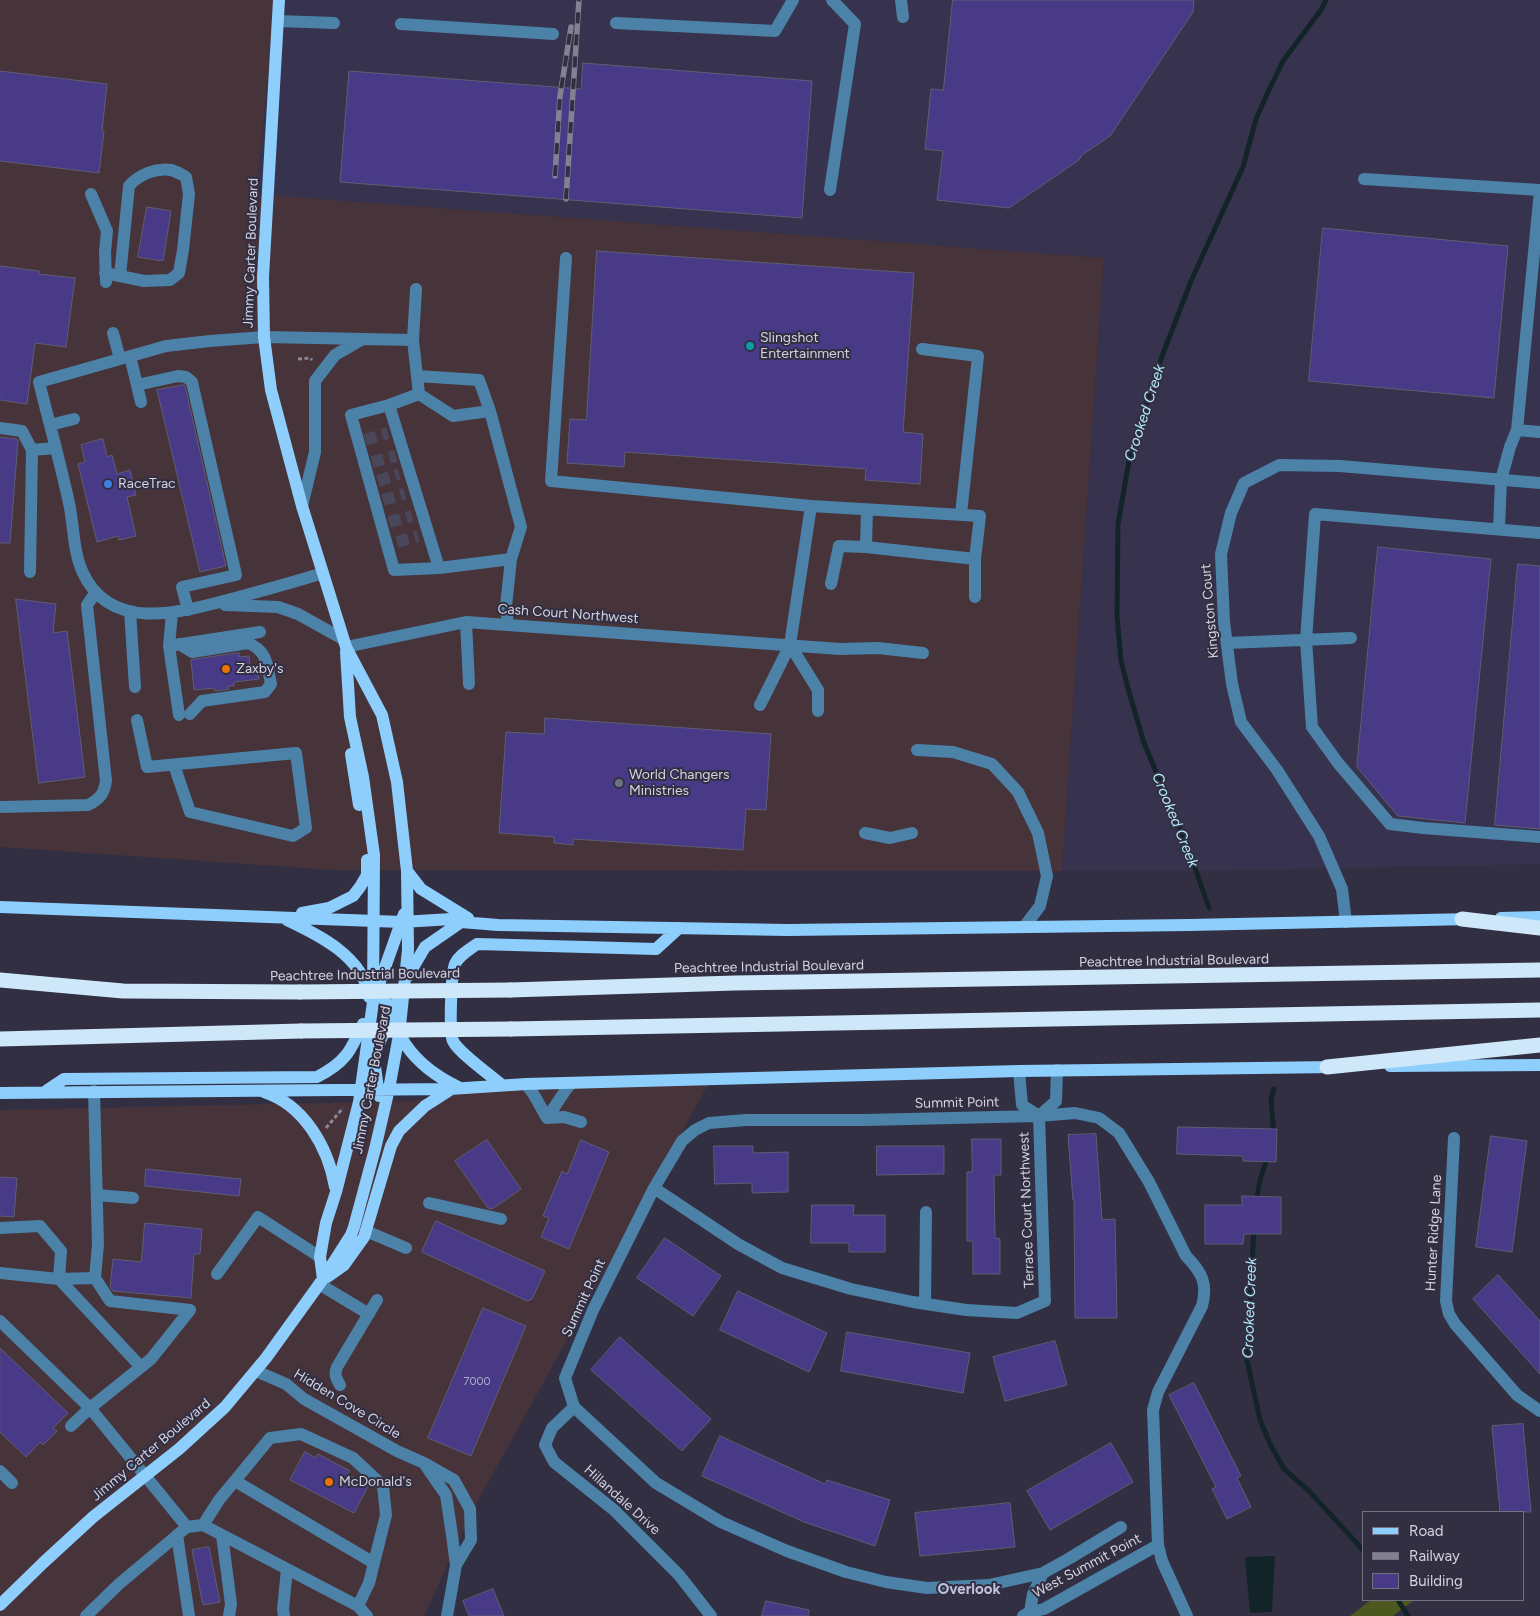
<!DOCTYPE html>
<style>
body{margin:0}
#map{position:relative;width:1540px;height:1616px;overflow:hidden;background:#322f43;font-family:Figtree,sans-serif}
canvas{display:block}
.legend{position:absolute;left:1362px;top:1511px;width:162px;height:90px;box-sizing:border-box;background:#322f43;border:1px solid #727081;margin:0;padding:6px 9px;list-style:none;font-size:15px;color:#d3d2df}
.legend li{display:flex;align-items:center;gap:10px;height:25px}
.legend b{width:25px;border:1px solid #727081}
</style>
<div id="map">
<canvas width="1540" height="1616"></canvas>
<ul class="legend">
<li><b style="height:6px;background:#8ecefd"></b>Road</li>
<li><b style="height:6px;background:#828091"></b>Railway</li>
<li><b style="height:14px;background:#483a86"></b>Building</li>
</ul>
</div>
<script>
const c = document.querySelector('canvas').getContext('2d');
c.lineJoin = 'round';
function fill(path, color) { c.fillStyle = color; c.fill(path, 'evenodd'); }
function trace(path, color, width, dash) { c.strokeStyle = color; c.lineWidth = width; c.lineCap = dash ? 'butt' : 'round'; c.setLineDash(dash || []); c.stroke(path); }
function write(font, color, halo, rows, align = 'center') {
  c.font = font + ' Figtree,sans-serif'; c.lineWidth = 4; c.setLineDash([]); c.textBaseline = 'middle'; c.strokeStyle = halo; c.fillStyle = color; for (const [text, x, y, turn = 0] of rows) {
    c.save(); c.translate(x, y); c.rotate((+turn || 0) * Math.PI / 180); c.textAlign = isNaN(turn) ? turn : align; if (halo) c.strokeText(text, 0, 0); c.fillText(text, 0, 0); c.restore();
  }
}
const commercial = new Path2D(`
 M0,0H276L256,194L1104,258L1062,871L333,870L0,847Z
 M709,1083L473,1510L424,1616H0V1110L409,1101L506,1088Z`);
const built = new Path2D(`
 M276,0H1540V864L1202,871H1062L1104,258L256,194Z`);
const green = new Path2D(`
 M1371,1600H1412L1413,1601L1393,1616H1350Z`);
const water = new Path2D(`
 M1275,1556L1272,1612L1250,1613L1245,1557Z`);
const stream = new Path2D(`
 M1209,908L1188,848L1144,743L1129,692L1121,661L1117,616L1118,524L1130,455L1161,359L1191,281L1243,167L1256,119L1269,90L1283,61L1321,10L1326,0
 M1274,1089L1271,1099L1274,1136
 M1256,1203L1260,1180L1268,1156
 M1254,1229L1247,1360L1260,1420L1270,1444L1284,1469L1309,1491L1364,1551
 M1398,1600L1408,1616`);
const building = new Path2D(`
 M953,0H1194L1193,12L1110,136L1082,155L1079,160L1009,208L937,200L943,151L925,149L931,89L943,90Z
 M583,63L812,81L802,218L340,182L349,71L581,89Z
 M0,71L107,84L102,131H104L99,173L0,161Z
 M147,207L171,211L163,261L138,257Z
 M1323,228L1508,246L1494,398L1309,381Z
 M597,251L914,273L903,432L923,434L920,484L865,480L866,469L625,452L624,467L567,463L570,419L586,420Z
 M0,266L39,271V274L75,278L66,347L35,343L27,404L0,400Z
 M183,385L185,386L226,566L200,572L157,390Z
 M0,437L17,439L18,441L10,543H0Z
 M103,439L107,457L112,455L117,474L130,470L136,495L127,497L136,536L119,540L118,536L97,542L78,464L85,462L81,445Z
 M1378,547L1491,559L1465,823L1398,816L1357,767Z
 M1518,564L1540,566V829L1495,825Z
 M16,599L56,604L53,633L67,631L85,777L39,783Z
 M239,653V657L249,656L250,667L257,666L259,679L234,682V686H228L229,689L215,691L214,688L194,690L191,660Z
 M545,718L771,734L766,810L746,809L743,850L573,839V845L554,843V837L499,833L506,732L544,734Z
 M1178,1127L1277,1129L1276,1162L1243,1161V1156L1177,1154Z
 M1096,1134L1102,1220L1115,1219L1117,1318H1075L1074,1200H1073L1068,1135Z
 M1491,1136L1527,1141L1512,1252L1476,1247Z
 M972,1139H1001V1175H994L995,1238L1000,1239V1274H973V1241H967V1172H972Z
 M487,1140L521,1189L492,1209L488,1208L455,1161Z
 M581,1140L609,1152L569,1249L541,1237L549,1218L543,1216L562,1171L567,1174Z
 M714,1146H753V1153L788,1152V1192L752,1193V1183L715,1184Z
 M877,1146H944V1174L877,1175Z
 M146,1169L241,1179L239,1196L145,1186Z
 M0,1177L17,1178L14,1217L0,1216Z
 M1242,1196L1281,1197V1234H1244L1243,1244H1205V1205H1242Z
 M812,1205H854L853,1215H885V1252H849V1243H811Z
 M436,1221L545,1271L532,1299L527,1301L422,1252Z
 M145,1223L202,1229L200,1254H194L191,1298L113,1291L110,1287L113,1259L141,1262Z
 M665,1238L721,1276L693,1316L637,1278Z
 M1498,1275L1540,1321V1374L1473,1299Z
 M738,1291L827,1333L809,1372L720,1330Z
 M483,1308L526,1326L471,1456L428,1438Z
 M847,1332L970,1353L963,1393L841,1371Z
 M620,1337L711,1419L682,1451L591,1370Z
 M1055,1341L1067,1385L1005,1401L993,1357Z
 M0,1348L68,1413L53,1428L57,1431L43,1445L40,1442L26,1457L0,1432Z
 M1194,1383L1241,1476L1237,1478L1251,1507L1227,1519L1212,1489L1216,1487L1169,1395Z
 M1523,1424L1531,1512H1500L1492,1426Z
 M720,1436L825,1484L827,1480L890,1500L875,1546L804,1522L702,1476Z
 M1111,1443L1133,1482L1050,1530L1027,1491Z
 M305,1452L316,1458L318,1454L350,1471L347,1474L369,1485L354,1513L290,1480Z
 M1010,1503L1015,1547L920,1556L915,1513Z
 M209,1547L220,1602L203,1605L192,1550Z
 M493,1589L504,1616H469L463,1601Z
 M766,1601L809,1610L808,1616H762Z`);
const minorTunnel = new Path2D(`
 M365,440L388,433
 M372,462L396,456
 M378,481L399,474
 M383,500L405,494
 M389,522L412,516
 M397,542L418,536`);
const path = new Path2D(`
 M298,359L310,358L312,360
 M326,1128L343,1108`);
const minor = new Path2D(`
 M901,0L903,17
 M278,21L334,23
 M616,23L775,31L793,0
 M401,24L553,34
 M1364,179L1540,190
 M830,190L855,24L832,0
 M91,194L107,231L105,252L106,282
 M566,258L551,481L811,506L980,516L975,559V597
 M105,273L144,281L170,280L179,273L183,250L189,194L186,177C182,175 176,171 171,170C156,168 139,174 129,186L120,276
 M416,289L413,340L419,394L389,405L351,415L394,570L439,568L511,559L506,606L508,625
 M113,333L120,359
 M922,349L978,356L961,514
 M130,356L141,402
 M417,376L479,380L490,411
 M137,385L178,376L186,377L192,382L236,575L182,587L188,610
 M419,394L453,416L490,411L521,527L511,559
 M389,405L439,568
 M50,425L74,419
 M0,428L22,431L32,450
 M1517,430L1540,432
 M302,506L315,452V381L335,355L361,340
 M1499,529L1501,480L1510,447L1517,430L1540,190
 M1540,533L1315,514L1306,640L1312,727L1338,763L1390,824L1423,828L1540,837
 M866,547L867,509
 M30,572L32,450L56,448
 M323,573C294,582 265,590 235,598C185,611 112,635 83,573C73,552 74,526 69,503C60,462 49,422 39,382L166,346L210,341L264,337L413,340
 M831,584L839,546L866,547L975,559
 M225,605L278,607L298,614L343,639
 M130,611L135,687
 M466,622L469,684
 M1227,643L1351,638
 M179,644L192,652L248,643C268,651 267,666 271,684L265,692L202,701L190,714
 M790,645L818,690V711
 M169,646L172,613
 M346,647L466,622L840,649L878,648L923,653
 M760,705L790,645L811,506
 M179,715L169,646L260,632
 M137,720L147,767L296,753L306,828L293,836L190,812L174,765
 M917,750L953,752L992,764L1018,792L1038,833L1047,876L1040,906L1024,927
 M0,807L88,805C100,799 104,794 106,781L87,605L96,592
 M865,833L890,838L912,833
 M1346,922L1342,889L1319,836L1277,770L1241,722L1232,684L1224,622L1221,554L1231,513L1244,483L1279,465L1340,466L1540,483
 M1019,1071L1022,1105L1039,1116
 M526,1084L534,1095L547,1118
 M94,1091L98,1244L95,1278L110,1301L190,1310
 M1039,1116L1056,1101L1057,1070
 M547,1118L567,1088L572,1083
 M547,1118L564,1117L581,1122
 M1454,1138L1446,1301L1449,1314L1455,1324L1517,1395L1540,1411
 M654,1188L738,1244L782,1268L851,1289L913,1302L966,1310L1017,1313L1045,1301L1039,1116
 M97,1195L133,1198
 M429,1203L501,1219
 M0,1228L40,1226L61,1251L59,1279L141,1367
 M366,1231L406,1248
 M0,1273L59,1279L95,1278
 M217,1274L258,1217L320,1257
 M319,1284L369,1314
 M925,1304L926,1212
 M0,1321L90,1408L187,1527L203,1525L358,1606L369,1583L386,1515L383,1486L353,1458L301,1434L270,1438L219,1500L203,1525
 M256,1371L286,1384L304,1399L397,1451L424,1463L454,1480L470,1509L471,1540L456,1565
 M340,1385C336,1378 334,1374 337,1367L377,1300
 M574,1407L552,1428L545,1445L554,1462L614,1510L679,1575L711,1616
 M71,1426L90,1408L151,1359L190,1310
 M426,1466L446,1495L452,1535L456,1565L447,1616
 M0,1471L12,1483
 M235,1481L374,1563
 M1121,1527L1070,1558L1043,1573L989,1585L927,1588L886,1582L846,1572L787,1551L721,1522L656,1483L574,1407L565,1378L593,1310L654,1188L682,1141L695,1130L709,1123L746,1120H865L1039,1116L1075,1113L1099,1118L1119,1133L1149,1182L1186,1256C1202,1272 1208,1284 1202,1306L1158,1392L1153,1410L1158,1545L1162,1561L1187,1616
 M177,1535L189,1616
 M222,1535L231,1604L229,1616
 M358,1606L367,1616
 M1030,1612L1044,1609L1158,1545
 M86,1616L119,1584L187,1527
 M284,1616L283,1609L287,1569
 M1023,1616L1030,1612L1033,1594L1043,1573`);
const major = new Path2D(`
 M351,754L359,805
 M407,871L421,889L468,918
 M0,907L402,922L452,919L461,922L498,925L788,930L1189,925L1471,919
 M302,913L329,908L353,896L360,887L367,875V860
 M1501,918L1540,917
 M287,920C319,935 364,957 369,997
 M408,976L425,947L461,922
 M379,984C396,1034 408,1063 458,1087
 M377,990L404,914
 M372,1044L379,1096
 M374,1056L399,996
 M1390,1066L1540,1065
 M502,1085C490,1075 459,1053 453,1041C449,1033 451,974 455,964C459,955 469,950 477,944L656,949L679,928
 M46,1091L64,1079L317,1077C345,1063 350,1052 363,1024
 M264,1092C304,1105 328,1147 335,1187
 M0,1093L450,1089L526,1084L1019,1071L1335,1067
 M327,1277L344,1265L364,1237L391,1146L399,1131L425,1106L450,1090
 M323,1279L320,1257L326,1223L336,1192L359,1102L373,1002L374,855L363,777L350,717L346,652
 M0,1605L43,1563L93,1517L179,1449L225,1407L266,1358L323,1279L351,1235L354,1227L375,1149L389,1089L399,1035L408,950L407,871L397,782L382,715L346,647L302,506L271,390L264,337L263,277L279,0`);
const highway = new Path2D(`
 M1462,919L1540,928
 M0,980L123,991L300,992
 M510,990L735,983L1540,970
 M511,1029L1540,1010
 M0,1039L301,1031
 M1327,1067L1540,1045`);
const rail = new Path2D(`
 M555,176L560,96L571,27
 M566,199L579,0`);
const highwayBridge = new Path2D(`
 M300,992L510,990
 M301,1031L511,1029`);
const markers = [
 [750,346,5,"#0f9aa8"],
 [108,484,5,"#3f7fe0"],
 [226,669,5,"#e8710a"],
 [619,783,5,"#6b7280"],
 [329,1482,5,"#e8710a"]
];
const numberNames = [
 ["7000",477,1382]
];
const streetNames = [
 ["Jimmy Carter Boulevard",251,253,-88],
 ["Kingston Court",1210,611,-95],
 ["Cash Court Northwest",568,614,4],
 ["Peachtree Industrial Boulevard",1174,961,-1],
 ["Peachtree Industrial Boulevard",769,967,-1],
 ["Peachtree Industrial Boulevard",365,975,-1],
 ["Jimmy Carter Boulevard",372,1080,-79],
 ["Summit Point",957,1103,-1],
 ["Terrace Court Northwest",1027,1210,-92],
 ["Hunter Ridge Lane",1434,1233,-87],
 ["Summit Point",584,1298,-65],
 ["Hidden Cove Circle",347,1404,31],
 ["Jimmy Carter Boulevard",151,1450,-40],
 ["Hillandale Drive",622,1500,42],
 ["West Summit Point",1087,1566,-28]
];
const poiNames = [
 ["Slingshot",760,338],
 ["Entertainment",760,354],
 ["RaceTrac",118,484],
 ["Zaxby's",236,669],
 ["World Changers",629,775],
 ["Ministries",629,791],
 ["McDonald's",339,1482]
];
const waterNames = [
 ["Crooked Creek",1145,413,-72],
 ["Crooked Creek",1175,820,68],
 ["Crooked Creek",1250,1308,-88]
];
const neighbourhoodNames = [
 ["Overlook",969,1590]
];
fill(commercial, '#47333a');
fill(built, '#37334e');
fill(green, '#4c581d');
fill(water, '#132429');
trace(stream, '#132429', 5);
fill(building, '#483a86');
trace(building, '#5f5d74', 1);
trace(minorTunnel, '#4a475a', 12, [12, 6]);
trace(path, '#898797', 3, [4, 2.5]);
trace(minor, '#4c82a8', 12);
trace(major, '#8ecefd', 12);
trace(highway, '#cee7f9', 15);
trace(rail, '#828091', 5.5);
trace(rail, '#322f43', 4, [11]);
trace(highwayBridge, '#cee7f9', 15);
for (const [x, y, r, color] of markers) { const dot = new Path2D(); dot.arc(x, y, r, 0, 2 * Math.PI); c.fillStyle = color; c.fill(dot); trace(dot, '#322f43', 2); }
write('11px', '#b0acc9', null, numberNames);
write('14px', '#d3d2df', '#322f43', streetNames);
write('14px', '#d3d2df', '#322f43', poiNames, 'left');
write('italic 15px', '#b3ebfc', '#322f43', waterNames);
write('bold 15px', '#c2bfda', '#322f43', neighbourhoodNames);
</script>
